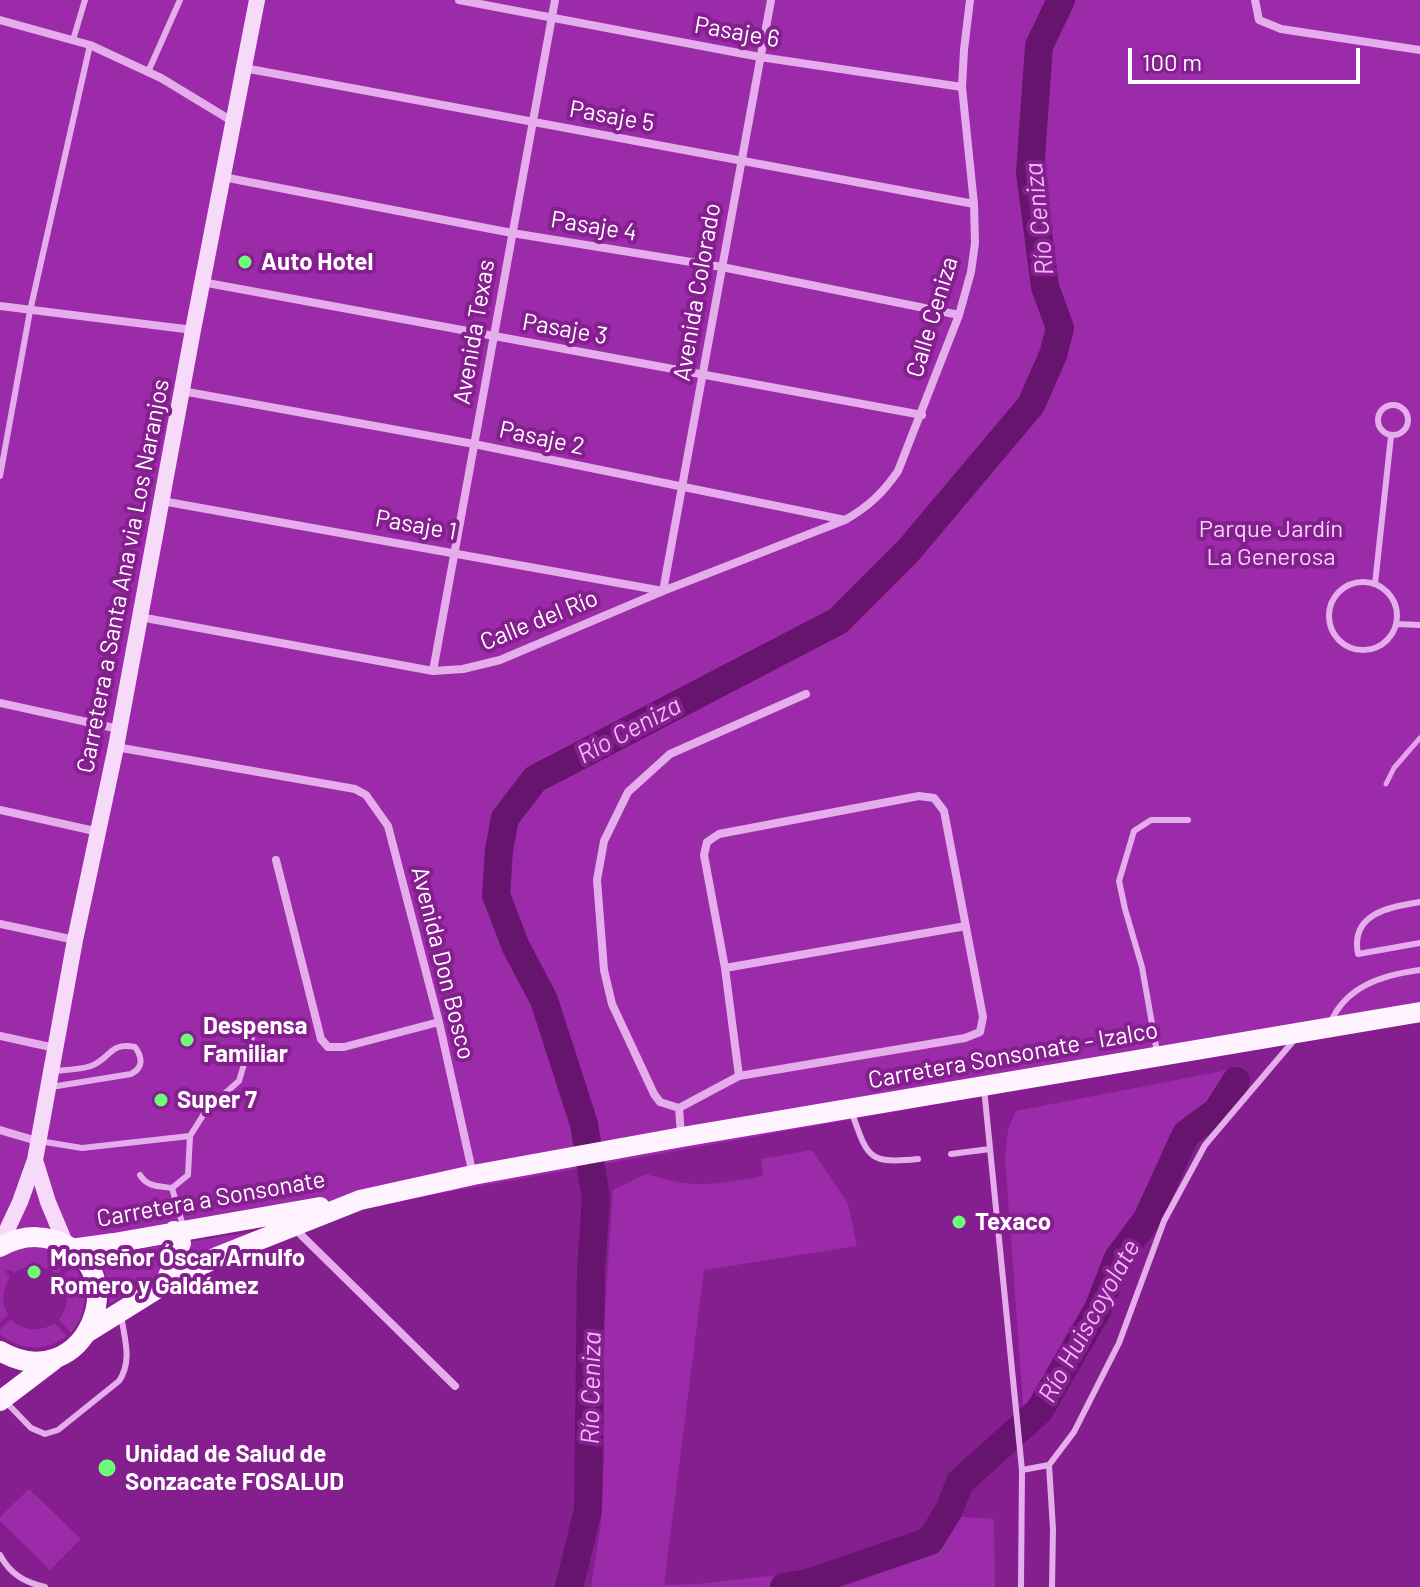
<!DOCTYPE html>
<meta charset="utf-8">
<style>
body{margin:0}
#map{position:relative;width:1420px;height:1587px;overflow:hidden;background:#851e8e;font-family:Barlow,sans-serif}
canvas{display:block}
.scale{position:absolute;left:1128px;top:48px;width:232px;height:36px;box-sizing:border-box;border:4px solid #fff;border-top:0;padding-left:10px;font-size:24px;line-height:28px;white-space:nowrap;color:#fff;-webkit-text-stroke:6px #851e8e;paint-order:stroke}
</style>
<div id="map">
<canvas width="1420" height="1587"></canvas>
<div class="scale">100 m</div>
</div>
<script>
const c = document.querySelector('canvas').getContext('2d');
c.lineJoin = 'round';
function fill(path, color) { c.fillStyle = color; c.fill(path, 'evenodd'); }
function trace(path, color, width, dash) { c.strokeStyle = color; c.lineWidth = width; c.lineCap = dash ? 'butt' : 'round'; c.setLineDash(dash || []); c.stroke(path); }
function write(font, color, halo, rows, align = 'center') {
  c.font = font + ' Barlow,sans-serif'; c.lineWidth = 8; c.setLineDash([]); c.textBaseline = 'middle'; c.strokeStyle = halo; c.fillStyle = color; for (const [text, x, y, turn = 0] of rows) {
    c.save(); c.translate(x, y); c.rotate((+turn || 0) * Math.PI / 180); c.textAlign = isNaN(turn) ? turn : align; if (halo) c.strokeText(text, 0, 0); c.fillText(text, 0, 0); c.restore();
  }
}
const green = new Path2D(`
 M0,0H1420V1017L70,1260V1262L57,1274C42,1264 28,1264 14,1273L11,1270L5,1271L10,1277C2,1290 1,1301 8,1315L0,1322Z
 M1228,1070L1212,1108L1180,1131L1145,1216L1115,1256L1097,1306L1024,1415L1005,1158L1008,1129L1016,1111Z
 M812,1150L848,1203L857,1246L704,1270L664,1585L699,1584L804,1572L923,1535L937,1510L965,1517L994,1519L995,1587H591L601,1523L604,1461V1324L613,1190L646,1174C695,1189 714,1185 763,1176L761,1159Z
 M265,1230L184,1265L182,1260L189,1242Z
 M172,1244L163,1273L109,1304L110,1288L102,1264L105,1255Z
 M74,1266C89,1289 88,1311 71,1333L59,1320C69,1306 69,1292 60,1278Z
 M11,1320C25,1331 39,1333 55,1323L67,1336C45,1352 21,1351 0,1334V1329Z
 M29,1489L81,1539L50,1570L0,1521V1517Z`);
const stream = new Path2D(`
 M1386,784L1394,768L1420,738`);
const river = new Path2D(`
 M569,1587L588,1510L591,1269L596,1198L584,1124L544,1000L516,947L496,895L499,850L505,818L535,779L838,621L908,551L1031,405L1053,355L1060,328L1045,287L1030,172L1039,46L1061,0
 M784,1587L808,1583L930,1541L949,1510L960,1482L1039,1411L1098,1309L1118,1258L1147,1219L1186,1134L1217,1111L1236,1081`);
const lane = new Path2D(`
 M73,40L85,0
 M148,72L180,0
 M1378 420a15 15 0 1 1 30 0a15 15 0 1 1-30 0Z
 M0,476L30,311L90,45
 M1329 616a34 34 0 1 1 68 0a34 34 0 1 1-68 0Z
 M1375,584L1391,436
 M1397,624L1420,625
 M1420,902C1390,907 1350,913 1358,954L1420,943
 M1330,1024C1345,986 1383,975 1420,970
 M1157,1052L1142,967L1125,909L1119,881L1134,831L1151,820H1188
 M51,1087L131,1074C143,1068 143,1058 135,1047C108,1042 111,1059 91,1066C79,1070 64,1070 52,1071
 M984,1088L1022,1470L1021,1587
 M852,1113C868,1158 868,1164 918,1159
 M39,1141L82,1148L190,1136
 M951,1154L990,1149
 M140,1175C147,1187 159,1186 172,1188L183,1226
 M172,1188L188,1175L190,1136L207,1109L239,1081L252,1037
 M5,1401L31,1428L45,1434L58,1430L119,1381C133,1361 124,1337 121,1315
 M1049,1465L1053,1529L1052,1587
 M1022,1470L1049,1465L1074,1432L1119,1343L1164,1221L1205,1145L1295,1039
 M0,1555C10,1574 24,1582 45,1587`);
const street = new Path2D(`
 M459,0L760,57L962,87
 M1255,0L1259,20L1281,29L1420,50
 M0,20L90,45L161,78L232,121
 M244,68L974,204
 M223,177L512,233L722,267L959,315
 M202,282L922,415
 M0,306L193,330
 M182,391L474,444L845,520
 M162,501L663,591L771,0
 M140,617L433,671L463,669L500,660L663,591L845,520C868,507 883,493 898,471L959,315L971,272L975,243L974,204L962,87L964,50L970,0
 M433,671L555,0
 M0,703L119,729
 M116,747L355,789L366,795L388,826L439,1022L473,1175
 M0,810L99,832
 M276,860L321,1039L328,1047H344L439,1022
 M0,924L75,940
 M725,968L966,926
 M0,1036L55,1048
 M679,1108L660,1102L654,1094L612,1004L604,970L597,880L604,841L628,792L670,754L806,694
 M0,1130L37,1141
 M681,1135L679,1108L739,1076L965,1038L980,1032L983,1017L944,811L934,798L919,796L719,834L707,842L704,855L725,968L739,1076
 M293,1227L455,1386`);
const secondary = new Path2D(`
 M35,1160L48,1202L66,1245
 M0,1245L20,1202L35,1160L75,940L116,747L193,330L257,0`);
const primary = new Path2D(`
 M0,1247C17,1237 35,1234 54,1240C140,1267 84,1400 0,1351
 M71,1249L114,1243L320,1207
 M165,1284L181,1243L174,1231
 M88,1332L165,1284L219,1256L360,1200L473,1175L682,1137L1420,1012
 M0,1401L54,1360`);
const markers = [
 [245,262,8,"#6cfc75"],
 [187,1040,8,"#6cfc75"],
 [161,1100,8,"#6cfc75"],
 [959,1222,8,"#6cfc75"],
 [34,1272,8,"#6cfc75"],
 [107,1468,10,"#6cfc75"]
];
const streetNames = [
 ["Pasaje 6",737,32,10],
 ["Pasaje 5",612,116,10],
 ["Pasaje 4",594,226,9],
 ["Avenida Colorado",697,292,-80],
 ["Calle Ceniza",932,317,-73],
 ["Pasaje 3",565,329,10],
 ["Avenida Texas",474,332,-80],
 ["Pasaje 2",542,438,12],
 ["Pasaje 1",416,525,10],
 ["Carretera a Santa Ana via Los Naranjos",123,576,-79],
 ["Calle del Río",539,620,-22],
 ["Avenida Don Bosco",443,963,76],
 ["Carretera Sonsonate - Izalco",1013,1055,-10],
 ["Carretera a Sonsonate",211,1199,-10]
];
const poiNames = [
 ["Auto Hotel",261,262],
 ["Despensa",203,1026],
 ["Familiar",203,1054],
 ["Super 7",177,1100],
 ["Texaco",975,1222],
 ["Monseñor Óscar Arnulfo",50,1258],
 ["Romero y Galdámez",50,1286],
 ["Unidad de Salud de",125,1454],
 ["Sonzacate FOSALUD",125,1482]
];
const parkNames = [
 ["Parque Jardín",1271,529],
 ["La Generosa",1271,557]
];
const waterNames = [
 ["Río Ceniza",1039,219,-96],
 ["Río Ceniza",629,730,-28],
 ["Río Huiscoyolate",1089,1321,-61],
 ["Río Ceniza",591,1388,-89]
];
fill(green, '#9c2ba9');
trace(stream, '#e5a0ee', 5);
trace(river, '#66146d', 28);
trace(lane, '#e6aded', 6);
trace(street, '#e6aded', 8);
trace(secondary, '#f7d9f9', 16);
trace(primary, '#fef3ff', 20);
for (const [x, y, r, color] of markers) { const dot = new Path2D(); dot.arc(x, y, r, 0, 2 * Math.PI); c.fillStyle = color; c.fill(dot); trace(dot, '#851e8e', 3); }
write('24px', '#fff', '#851e8e', streetNames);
write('bold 24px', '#fff', '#851e8e', poiNames, 'left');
write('24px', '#f5d2f9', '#851e8e', parkNames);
write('italic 26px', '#eeb9f4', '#851e8e', waterNames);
</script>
